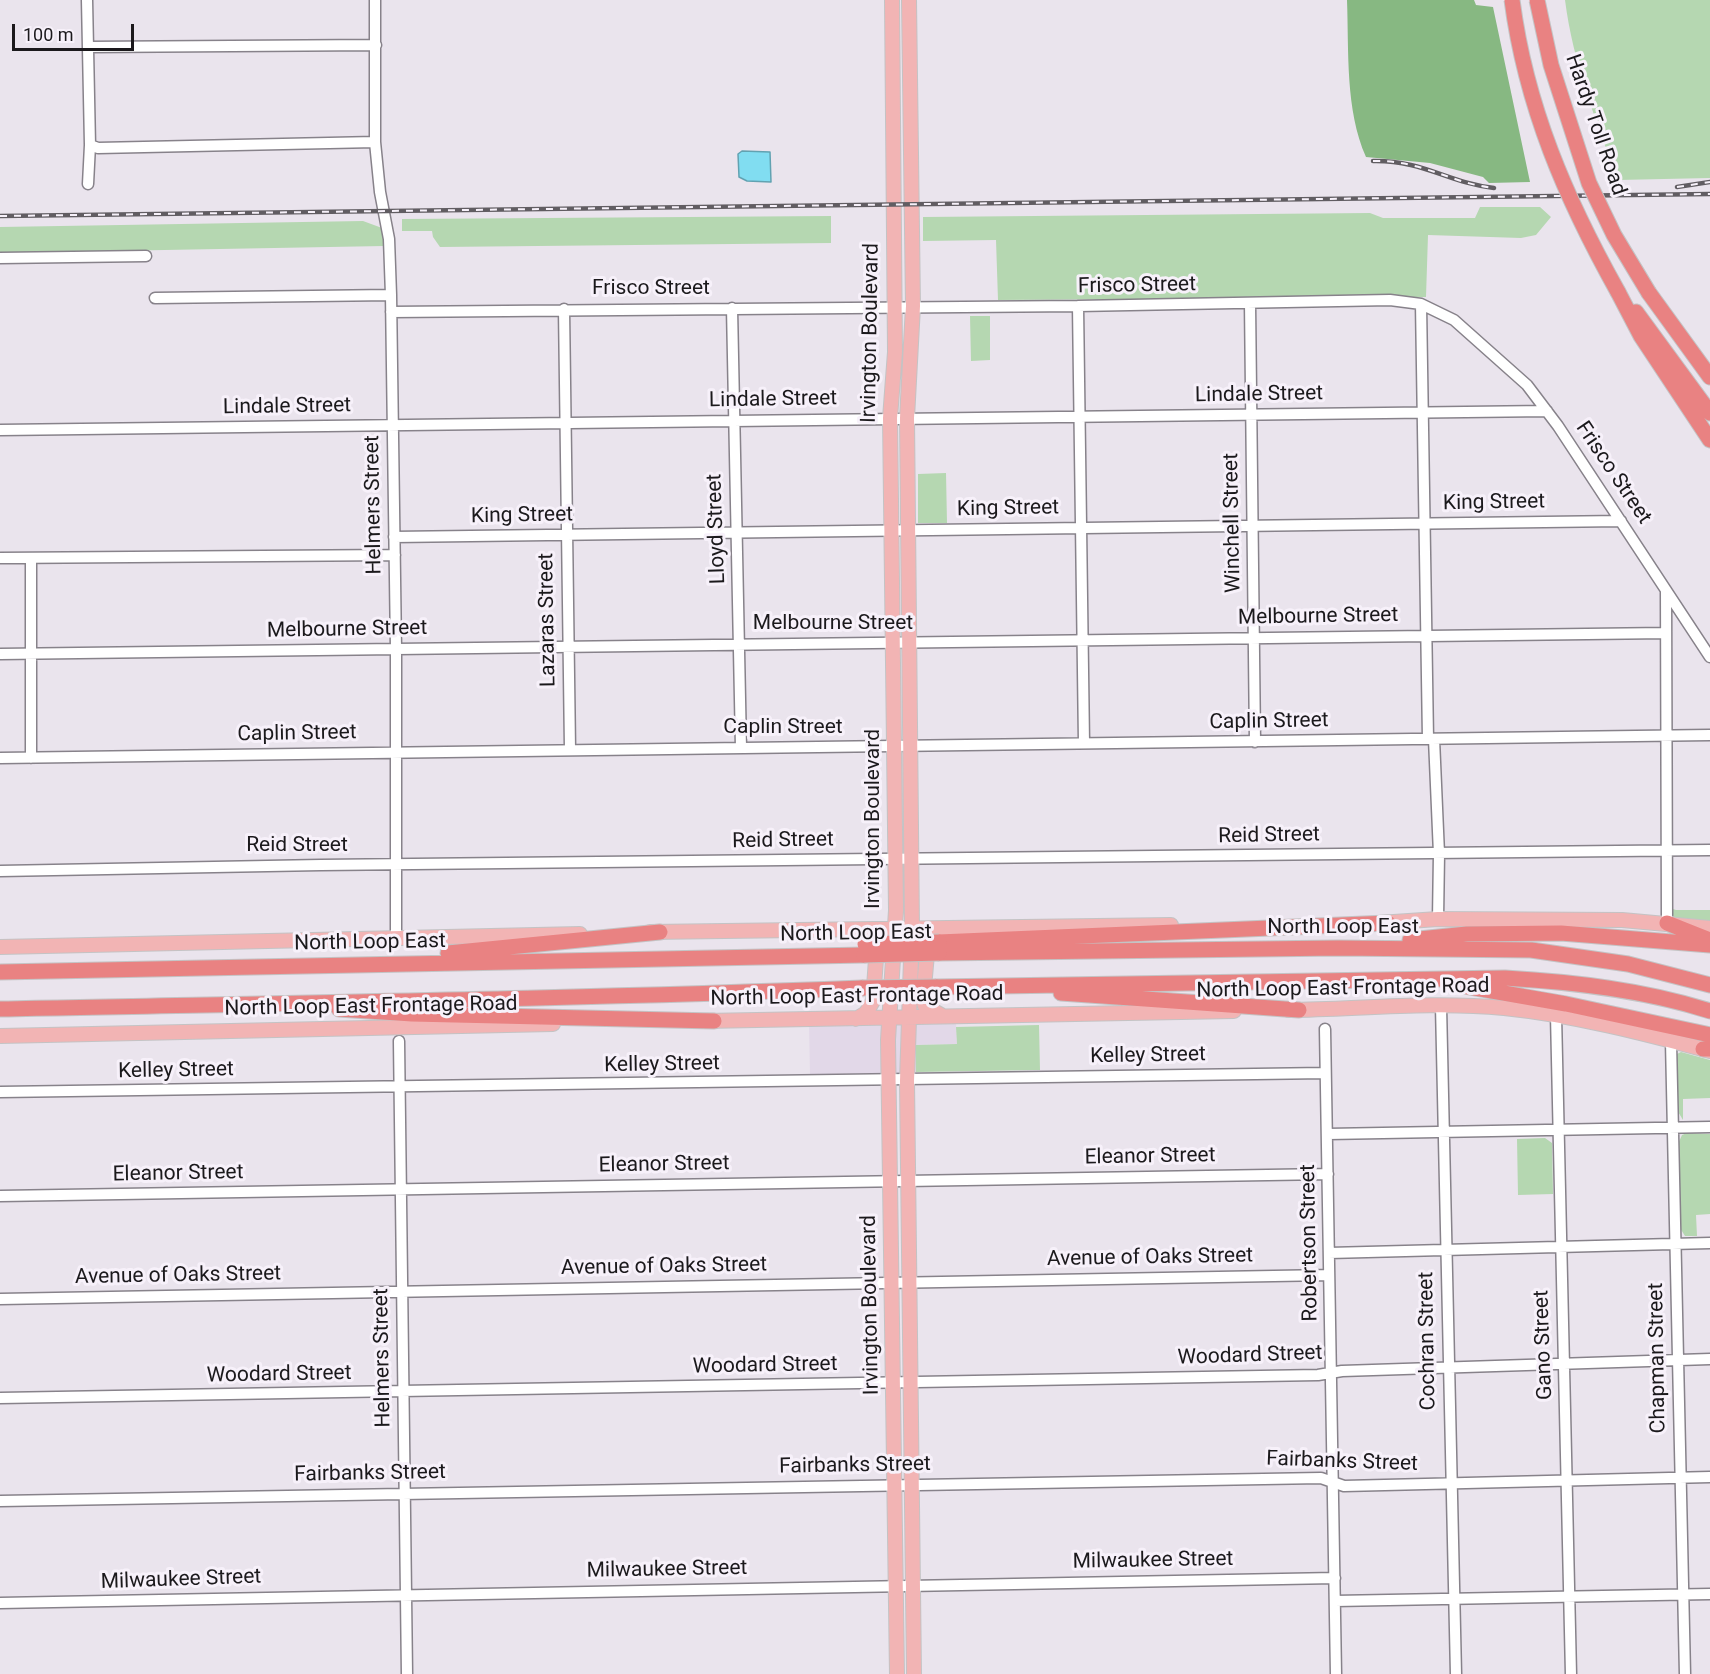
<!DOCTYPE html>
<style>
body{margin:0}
#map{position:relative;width:1710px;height:1674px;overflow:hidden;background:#eae4ed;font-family:Roboto,sans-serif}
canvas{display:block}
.scale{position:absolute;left:12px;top:24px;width:122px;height:27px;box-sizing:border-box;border:3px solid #1b191c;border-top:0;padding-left:8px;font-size:18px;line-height:21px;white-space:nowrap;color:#1b191c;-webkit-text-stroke:4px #f7f1fa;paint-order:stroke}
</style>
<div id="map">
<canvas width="1710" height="1674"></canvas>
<div class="scale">100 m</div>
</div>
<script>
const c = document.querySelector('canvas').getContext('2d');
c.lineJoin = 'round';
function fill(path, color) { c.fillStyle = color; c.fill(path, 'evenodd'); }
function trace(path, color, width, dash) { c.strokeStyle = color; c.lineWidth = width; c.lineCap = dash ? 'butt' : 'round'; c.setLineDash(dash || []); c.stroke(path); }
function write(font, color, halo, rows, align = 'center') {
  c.font = font + ' Roboto,sans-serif'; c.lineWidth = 6; c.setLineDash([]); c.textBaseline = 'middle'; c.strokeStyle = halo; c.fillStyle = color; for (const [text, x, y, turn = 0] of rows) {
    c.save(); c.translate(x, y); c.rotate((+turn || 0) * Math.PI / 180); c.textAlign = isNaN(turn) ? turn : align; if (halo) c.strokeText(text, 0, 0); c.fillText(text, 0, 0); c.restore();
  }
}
const built = new Path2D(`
 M956,1022L957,1044L916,1045V1073L810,1074L809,1024Z`);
const green = new Path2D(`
 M1565,0H1710V178L1618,180C1596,121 1573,63 1565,0Z
 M1480,207H1540L1551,217L1536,235L1521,238L1428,235L1426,297L998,300L996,240L923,241V217L1370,213L1383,218H1475Z
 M831,216V243L440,247L433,237L432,231H402V219Z
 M363,221L382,228L384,246L0,253V227Z
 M970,316H990V360L971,361Z
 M946,473L947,523H918V474Z
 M1669,903H1673V909L1676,910H1710V923L1674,918Z
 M1039,1025L1040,1070L916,1072V1045L957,1044L956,1027Z
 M1681,1052L1710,1060V1098L1683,1099V1120L1677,1110L1675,1055Z
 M1687,1133L1710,1134V1214L1696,1215L1697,1236H1685L1680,1228L1678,1144L1682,1135Z
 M1545,1138L1552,1143L1553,1194L1518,1195L1517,1139Z`);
const forest = new Path2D(`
 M1347,0H1474L1476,5L1493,7L1530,182L1489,183L1483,177L1430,163L1366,157C1345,109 1349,52 1347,0Z`);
const water = new Path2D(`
 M742,151L770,152L771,182L747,181L739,177L738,154Z`);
const minor = new Path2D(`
 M87,0L90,145L88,184
 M375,0V142L380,192L389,239L391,295L396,649V937
 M88,47L376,45
 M90,145L98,148L375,142
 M0,258L146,256
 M155,298L391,295
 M1250,303L1255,742
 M1421,304L1428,739
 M1078,306L1084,743
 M732,308L741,748
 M564,309L570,749
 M391,312L1078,306L1390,300L1421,304L1454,320L1527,385L1558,426L1710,657
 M0,430L1547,411
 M394,537L1621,521
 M0,558L395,555
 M1666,590L1667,923
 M0,654L1666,633
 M1434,739L1439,854L1438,919
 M0,758L1710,735
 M31,758V558
 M0,871L321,865L1710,850
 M1441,1006L1456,1674
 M1556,1015L1571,1674
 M1325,1029L1336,1674
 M399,1041L407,1674
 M1671,1042L1685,1674
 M0,1092L1325,1073
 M1328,1134L1710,1127
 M0,1196L1328,1174
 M1329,1253L1710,1243
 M0,1299L1329,1275
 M0,1398L1318,1375L1342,1371L1710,1359
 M0,1501L1321,1478L1344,1486L1710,1477
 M1335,1601L1710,1594
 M0,1603L1335,1578`);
const major = new Path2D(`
 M892,0L895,352L890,418L896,910L888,1040L897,1674
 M909,0L913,306L907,418L912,928L907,1081L914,1674
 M1379,923L1438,919L1622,920L1710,928
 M650,932L1171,925
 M928,943L923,999L925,1006L941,1015
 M0,947L580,934
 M1289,1010C1360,1009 1433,1001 1504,1008C1573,1015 1643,1033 1710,1051
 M856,1019L866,1013L873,1001L877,945
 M704,1021L1234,1011
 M0,1036L553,1024`);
const highway = new Path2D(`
 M1618,292L1641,336L1710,440
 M1649,293L1710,377
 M1636,312L1710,413
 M1667,923L1710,940
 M1410,940L1467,934L1561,933L1710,945
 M939,942L1388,923
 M448,953L660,932
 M939,953L1338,948L1531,950L1628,964L1710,985
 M0,972L864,955
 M1458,985L1566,1004L1710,1035
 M936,987L1505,978C1574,982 1644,990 1710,1011
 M1061,993L1299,1010
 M0,1009C287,1003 575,999 862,988
 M339,1009L412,1014L714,1021
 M1703,1049H1710`);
const rail = new Path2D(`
 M1373,161C1423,160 1449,183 1494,188
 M1677,187L1710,182
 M0,216L1710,194`);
const highwayBridge = new Path2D(`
 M1512,0C1526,107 1566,199 1618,292
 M1537,0L1551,65L1589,183L1614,235L1649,293
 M865,944L939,942
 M864,955L939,953
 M862,988L936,987`);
const streetNames = [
 ["Hardy Toll Road",1595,125,71],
 ["Frisco Street",1137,286,-1],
 ["Frisco Street",651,289],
 ["Irvington Boulevard",871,333,-89],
 ["Lindale Street",1259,395,-1],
 ["Lindale Street",773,400,-1],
 ["Lindale Street",287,407,-1],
 ["Frisco Street",1613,473,56],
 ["King Street",1494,503,-1],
 ["Helmers Street",374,505,-91],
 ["King Street",1008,509,-1],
 ["King Street",522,516,-1],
 ["Winchell Street",1233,523,-91],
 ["Lloyd Street",717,529,-92],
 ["Melbourne Street",1318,617,-1],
 ["Lazaras Street",548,620,-91],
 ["Melbourne Street",833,624],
 ["Melbourne Street",347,630,-1],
 ["Caplin Street",1269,722,-1],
 ["Caplin Street",783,728],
 ["Caplin Street",297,734,-1],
 ["Irvington Boulevard",874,819,-90],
 ["Reid Street",1269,836,-1],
 ["Reid Street",783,841,-1],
 ["Reid Street",297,846],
 ["North Loop East",1343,928],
 ["North Loop East",856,934,-1],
 ["North Loop East",370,943,-1],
 ["North Loop East Frontage Road",1343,989,-1],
 ["North Loop East Frontage Road",857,997,-1],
 ["North Loop East Frontage Road",371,1007,-1],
 ["Kelley Street",1148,1056,-1],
 ["Kelley Street",662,1065,-1],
 ["Kelley Street",176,1071,-1],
 ["Eleanor Street",1150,1157,-1],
 ["Eleanor Street",664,1165,-1],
 ["Eleanor Street",178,1174,-1],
 ["Robertson Street",1310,1243,-91],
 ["Avenue of Oaks Street",1150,1258,-1],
 ["Avenue of Oaks Street",664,1267,-1],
 ["Avenue of Oaks Street",178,1276,-1],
 ["Irvington Boulevard",871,1305,-91],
 ["Cochran Street",1428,1341,-91],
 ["Gano Street",1544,1345,-92],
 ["Woodard Street",1250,1356,-2],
 ["Helmers Street",383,1358,-91],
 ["Chapman Street",1658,1358,-91],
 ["Woodard Street",765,1366,-1],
 ["Woodard Street",279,1375,-1],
 ["Fairbanks Street",1342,1462,2],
 ["Fairbanks Street",855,1466,-1],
 ["Fairbanks Street",370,1474,-1],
 ["Milwaukee Street",1153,1561,-1],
 ["Milwaukee Street",667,1570,-1],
 ["Milwaukee Street",181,1580,-2]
];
fill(built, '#e2d8e8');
fill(green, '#b5d7b1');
fill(forest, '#87b882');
fill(water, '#81ddf1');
trace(water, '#62a2b1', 1.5);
trace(minor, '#87828a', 13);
trace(major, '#c4c3c4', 16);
trace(highway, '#c4c3c4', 17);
trace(minor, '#fff', 10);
trace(major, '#f2b4b4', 14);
trace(highway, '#e98282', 15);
trace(rail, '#615d62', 4.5);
trace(rail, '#f7f1fa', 2, [7]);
trace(highwayBridge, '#c4c3c4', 17, []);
trace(highwayBridge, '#e98282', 15);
write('21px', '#1b191c', '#f7f1fa', streetNames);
</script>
